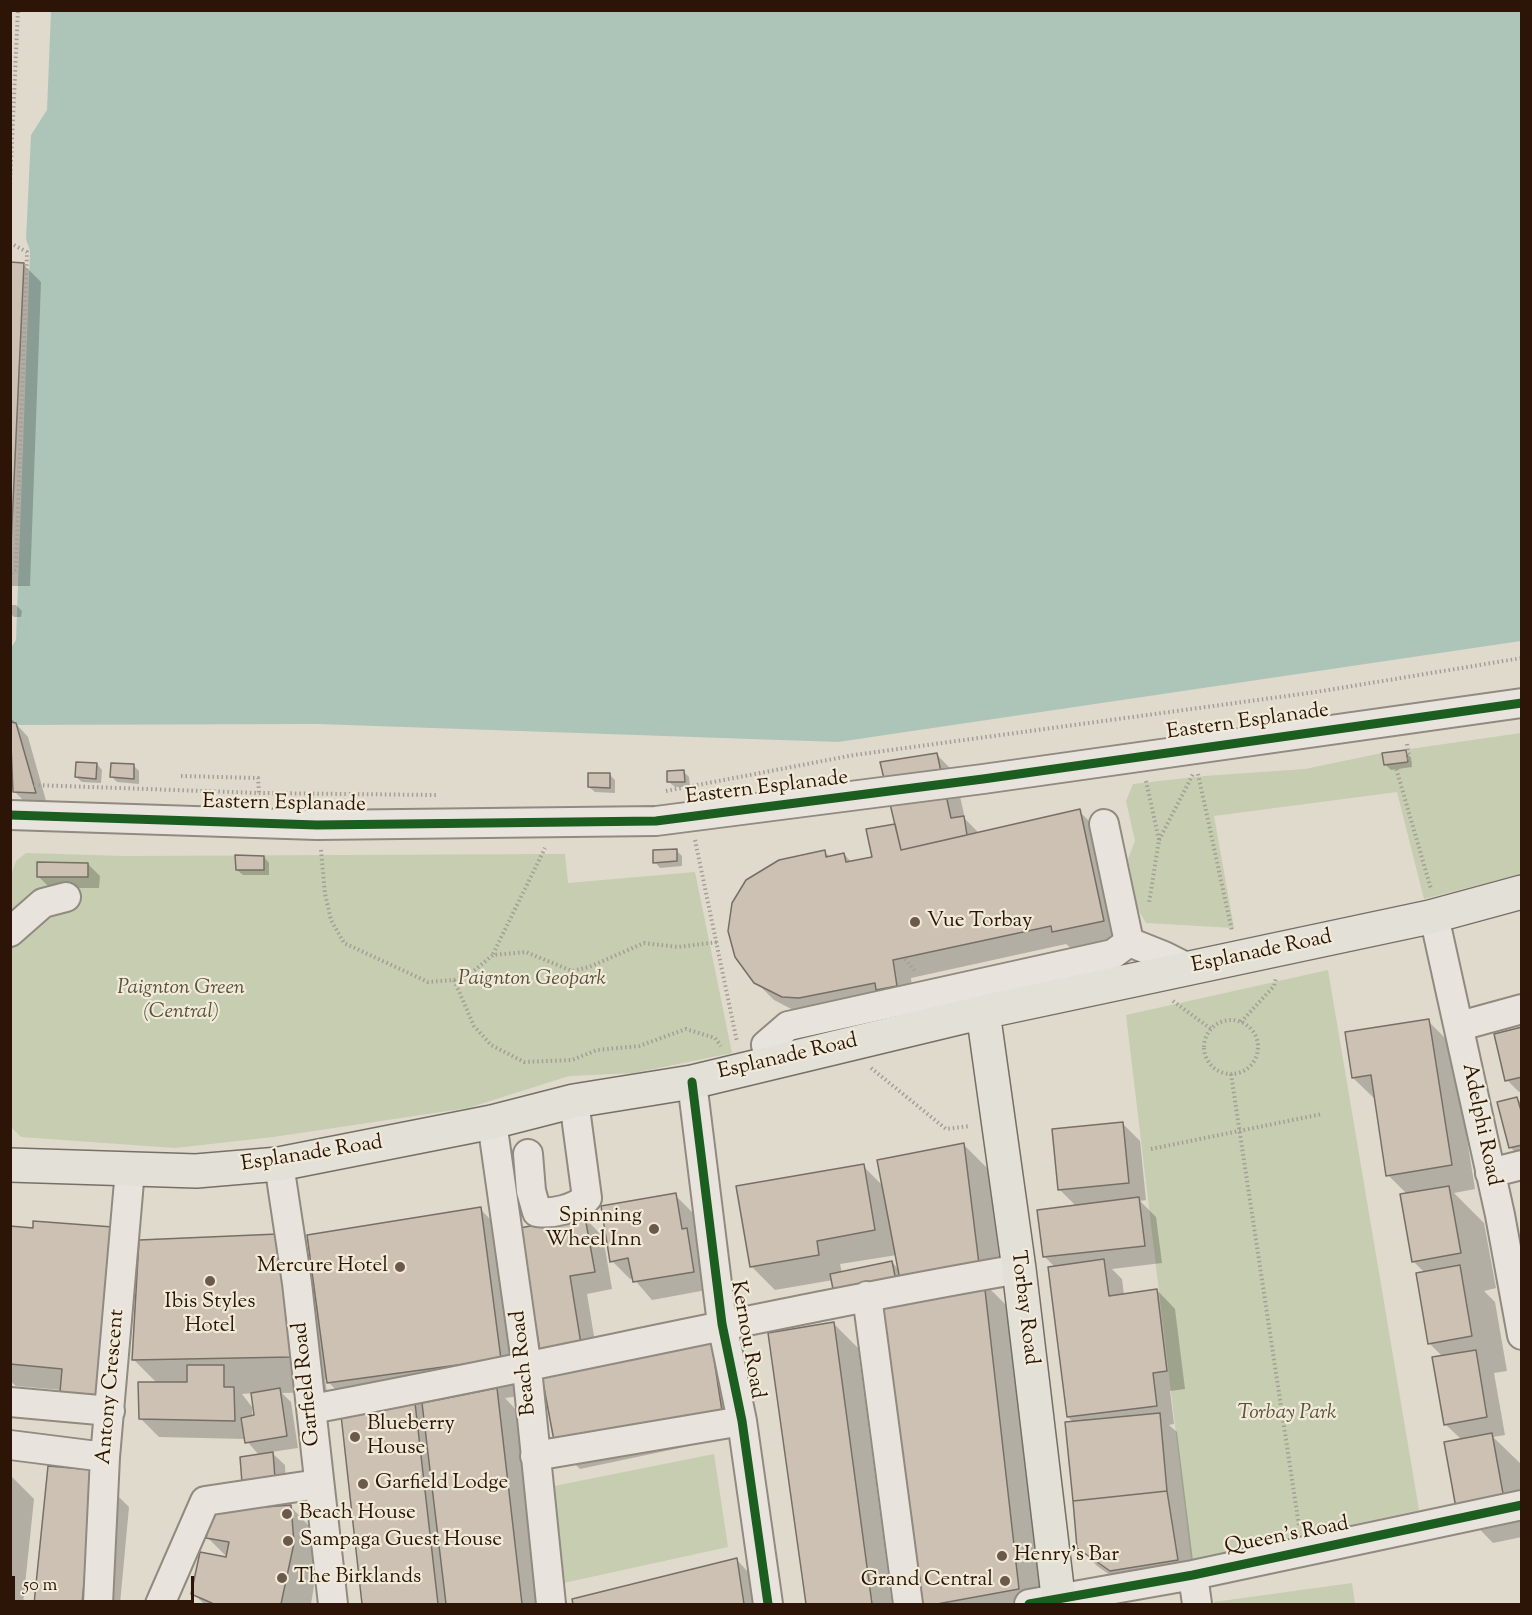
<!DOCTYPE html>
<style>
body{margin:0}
#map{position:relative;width:1532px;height:1615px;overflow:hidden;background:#e0dacc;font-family:"Sorts Mill Goudy",serif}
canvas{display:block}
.frame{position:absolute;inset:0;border:12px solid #2c1407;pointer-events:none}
.scale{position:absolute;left:12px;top:1576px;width:182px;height:27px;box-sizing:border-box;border:3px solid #2c1407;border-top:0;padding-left:8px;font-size:18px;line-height:21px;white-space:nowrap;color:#2c1407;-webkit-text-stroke:4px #f0ead9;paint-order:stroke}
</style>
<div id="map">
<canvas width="1532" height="1615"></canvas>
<div class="frame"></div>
<div class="scale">50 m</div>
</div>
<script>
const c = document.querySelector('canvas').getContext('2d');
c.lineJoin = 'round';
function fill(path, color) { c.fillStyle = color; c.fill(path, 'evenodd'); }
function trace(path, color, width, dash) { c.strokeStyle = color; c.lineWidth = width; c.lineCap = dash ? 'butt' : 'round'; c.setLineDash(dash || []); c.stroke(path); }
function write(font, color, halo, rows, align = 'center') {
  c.font = font + ' "Sorts Mill Goudy",serif'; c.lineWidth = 4.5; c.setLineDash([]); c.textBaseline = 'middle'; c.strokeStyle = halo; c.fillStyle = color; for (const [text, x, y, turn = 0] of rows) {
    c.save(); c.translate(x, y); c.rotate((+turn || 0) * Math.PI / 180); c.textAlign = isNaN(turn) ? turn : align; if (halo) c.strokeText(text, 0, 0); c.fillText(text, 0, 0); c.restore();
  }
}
const green = new Path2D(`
 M1521,733V874L1424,899L1397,792L1214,816L1234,928L1146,923L1136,906L1128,859L1135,841L1126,801L1133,784L1204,776L1305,769L1382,753Z
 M26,853L124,856L565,854L568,883L695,872L732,1053L634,1073L569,1076L468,1108L273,1137L175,1148L21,1137L11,1127V875L16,861Z
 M1328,970L1419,1510L1191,1560L1126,1015Z
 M714,1454L728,1547L559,1584L549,1487Z
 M1352,1583L1355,1604H1214V1602Z`);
const water = new Path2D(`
 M10,11H1521V641L838,742L317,724L11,725Z`);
const pier = new Path2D(`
 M11,11H51L47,110L31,135L26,239L30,251L16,640L11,648Z`);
const shadow = new Path2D(`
 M10,263L23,264L41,282L30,586H10Z
 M10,605H16L22,611L21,617H14L10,613Z
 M10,689L12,691V704H10Z
 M10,717L28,737L47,804L26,803L14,791L10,780Z
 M1406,752L1411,758L1412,767L1391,770L1385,764Z
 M937,755L955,773L965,819L980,834L1079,811L1097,829L1121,938L1072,949L1066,944L911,978L914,1003L801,1014L774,1000L744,970L732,944L824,851L830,857L844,854L852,863L874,858L897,825Z
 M97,764L102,770L101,783L82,782L76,777Z
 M134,766L139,771V784L117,782L112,777Z
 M684,772L689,777L690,787H675L669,782Z
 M610,775L615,780V793L595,792L589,787Z
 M676,850L682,856V866L660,868L655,862Z
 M264,857L269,863V875H243L237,870Z
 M88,864L100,876L99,888H50L38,876Z
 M1428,1021L1452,1045L1475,1189L1454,1193L1484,1223L1496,1288L1484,1291L1495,1302L1507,1371L1494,1373L1505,1435L1493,1437L1522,1465V1537L1493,1543L1458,1507L1462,1440L1445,1424L1443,1357L1429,1343L1425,1273L1413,1261L1407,1194L1388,1175L1376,1100L1353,1078Z
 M1522,1028V1091L1519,1092L1507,1080Z
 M1516,1098L1522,1103V1159L1510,1147Z
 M1122,1123L1140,1141L1146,1200L1140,1201L1156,1217L1162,1263L1112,1269L1122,1279L1124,1295L1157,1290L1175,1309L1185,1389L1170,1391L1174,1424L1169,1425L1177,1432L1195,1577L1130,1589L1097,1566L1079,1547L1074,1423L1068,1417L1056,1268L1045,1257L1077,1207L1059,1189Z
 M964,1145L988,1169L1003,1288L991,1290L1008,1307L1042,1604H924L883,1303L833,1280L775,1290L751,1266L863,1166L883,1186ZM897,1255L899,1270L892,1262L842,1273L840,1264Z
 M675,1195L693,1213L712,1289L652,1300L633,1278L630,1279L612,1261Z
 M480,1209L515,1244L536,1394L505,1398L520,1414L543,1604H364L342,1416L360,1413L325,1379L327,1392L282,1393L291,1402L298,1448L271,1452L285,1465L286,1489L256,1494L259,1455L245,1439L159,1437L141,1419L157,1383L134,1360L277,1236L313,1272ZM253,1393L256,1417H252V1407L242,1394Z
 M585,1218L603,1237L612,1289L587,1294L599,1366L711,1342L735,1366L746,1434L580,1469L556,1445L542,1356Z
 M10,1228L34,1230L137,1253L123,1419L86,1416L62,1390L16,1386L10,1381Z
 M833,1323L858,1348L892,1604H808L769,1334Z
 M49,1468L94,1472L129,1507L120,1604H36Z
 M10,1475L34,1499L23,1604H10Z
 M290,1506L314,1531L317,1568L311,1604H204L193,1593L230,1560L207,1537Z
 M737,1560L748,1572L753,1604H574V1600Z`);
const building = new Path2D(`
 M10,262L24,263L10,568Z
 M10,722L16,723L36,793L13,792Z
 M1406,750L1408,762L1384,765L1382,753Z
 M937,753L951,818L964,816L967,835L901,850L880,762Z
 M76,762L97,763L96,779L75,777Z
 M111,763L134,764V779L110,777Z
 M684,770L685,782H667V771Z
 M588,773H610V788L588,787Z
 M1080,809L1104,921L1052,932L1051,926L893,960L897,986L876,990L875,983L799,998L782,997L754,983L735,957L728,931L732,903L746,880L779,860L825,850L826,857L844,853L846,862L872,857L866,829L895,824L901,850Z
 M677,849V861L653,863V850Z
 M235,855L264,856V870H236Z
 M37,862L88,863V877H37Z
 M1429,1019L1452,1165L1386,1176L1371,1075L1352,1078L1345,1032Z
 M1522,1027V1077L1505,1081L1494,1034Z
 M1517,1097L1522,1114V1145L1509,1148L1497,1102Z
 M1123,1122L1129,1183L1058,1190L1052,1129Z
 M964,1143L979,1264L900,1280L877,1160Z
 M864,1164L875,1230L817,1241L819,1255L750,1267L736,1186Z
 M1449,1186L1461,1253L1412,1262L1400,1194Z
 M676,1193L682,1229L687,1228L694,1272L633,1282L628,1258L610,1262L601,1206Z
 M1139,1197L1145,1246L1043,1257L1037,1210Z
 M481,1207L501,1359L327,1383L307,1235Z
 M585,1217L595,1272L570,1276L582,1350L541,1357L519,1228Z
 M33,1221L113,1227L99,1395L60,1392L62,1369L10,1364V1226L33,1228Z
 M278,1234L292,1357L132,1360L139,1240Z
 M1104,1259L1109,1296L1157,1289L1167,1371L1153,1373L1157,1406L1067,1417L1048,1267Z
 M892,1261L896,1281L834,1294L830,1274Z
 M1460,1265L1472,1336L1428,1344L1416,1273Z
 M984,1281L1019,1589L937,1604H923L882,1302Z
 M834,1322L872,1604H806L768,1333Z
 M711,1340L722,1411L555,1446L542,1377Z
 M1476,1350L1487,1417L1444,1425L1432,1357Z
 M187,1365H224V1387H234L235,1421L139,1419L138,1382H187Z
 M280,1388L287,1436L245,1443L241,1418L254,1415L251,1393Z
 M497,1388L522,1604H446L422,1403Z
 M415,1403L438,1604H362L341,1415Z
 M1160,1413L1167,1491L1073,1501L1065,1422Z
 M1492,1433L1504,1499L1456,1508L1444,1442Z
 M273,1452L275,1478L242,1483L240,1457Z
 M48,1466L95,1470L82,1604H34Z
 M1167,1491L1178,1560L1110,1571L1077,1548L1073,1501Z
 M291,1505L294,1543L281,1604H214L191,1594L200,1552L226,1557L229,1542L206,1538L213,1511Z
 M737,1558L744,1604H573L572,1599Z`);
const path = new Path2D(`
 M10,184L18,10
 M10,243L27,252L16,570L10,574
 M1407,744L1410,764L1396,768L1431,889
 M1198,774L1232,931
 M181,776L258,778L259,793
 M1146,781L1159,840L1149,903
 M34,785L259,793L436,795
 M666,791L854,755L1316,692L1522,658
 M695,840L737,1042
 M1159,840L1193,774
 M321,850L325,894L331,920L344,943L428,982L454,980L470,974L493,955L526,952L572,971L589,967L644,943L678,947L718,942
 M493,954L545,848
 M905,959L915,971
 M454,980L474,1026L491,1045L524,1062L572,1060L597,1050L639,1046L686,1029L715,1038L721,1046
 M1173,1001L1211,1029
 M1204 1047a27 27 0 1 1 54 0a27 27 0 1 1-54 0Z
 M1241,1022L1274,986L1276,978
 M871,1068L946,1129L970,1126
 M1231,1074L1299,1526
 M1151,1149L1322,1114`);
const minor = new Path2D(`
 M10,815L317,825L656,821L983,779L1522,703
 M1104,824L1129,942
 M1434,916L1500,1215L1522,1335
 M10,932L43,903L66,897
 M1460,1026L1522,1009
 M770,1061L766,1045L788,1026L1113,954L1129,942L1164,956L1190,969
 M692,1082L722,1324L742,1421L768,1604
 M492,1122L527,1369L551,1604
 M528,1154L531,1191L537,1212C554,1214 574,1209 587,1198L574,1101
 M279,1164L297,1283L333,1604
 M1490,1173L1522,1165
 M867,1296L908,1604
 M10,1402L110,1411
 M312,1409C548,1365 782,1310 1019,1269
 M10,1445L105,1457
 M535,1456L742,1421
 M1193,1575L1197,1604
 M98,1604L105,1457L130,1170
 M160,1604L205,1501L318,1484
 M1029,1604L1193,1575L1522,1505`);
const major = new Path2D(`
 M983,1012L1019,1269L1059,1604
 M10,1165L196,1171L279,1164L492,1122L574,1101L692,1082L983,1012L1430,917L1522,892`);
const cycleway = new Path2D(`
 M10,815L317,825L656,821L983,779L1522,703
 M692,1082L722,1324L742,1421L768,1604
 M1029,1604L1193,1575L1522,1505`);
const markers = [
 [915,922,6,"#6b594c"],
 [654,1229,6,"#6b594c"],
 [400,1267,6,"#6b594c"],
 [210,1281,6,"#6b594c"],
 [355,1437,6,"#6b594c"],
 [363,1484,6,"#6b594c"],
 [287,1514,6,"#6b594c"],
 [288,1541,6,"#6b594c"],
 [1002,1556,6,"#6b594c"],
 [282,1578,6,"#6b594c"],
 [1005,1581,6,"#6b594c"]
];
const streetNames = [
 ["Eastern Esplanade",1248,723,-8],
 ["Eastern Esplanade",767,789,-7],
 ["Eastern Esplanade",284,805,1],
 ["Esplanade Road",1262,953,-12],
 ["Esplanade Road",788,1058,-13],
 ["Adelphi Road",1480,1125,78],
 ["Esplanade Road",312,1155,-9],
 ["Torbay Road",1023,1308,83],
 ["Kernou Road",746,1340,80],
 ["Beach Road",525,1363,-96],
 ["Garfield Road",308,1384,-96],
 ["Antony Crescent",112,1387,-85],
 ["Queen's Road",1287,1537,-11]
];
const poiNames = [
 ["Vue Torbay",927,922],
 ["Spinning",642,1217,"right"],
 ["Wheel Inn",642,1241,"right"],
 ["Mercure Hotel",388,1267,"right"],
 ["Ibis Styles",210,1303,"center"],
 ["Hotel",210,1327,"center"],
 ["Blueberry",367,1425],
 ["House",367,1449],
 ["Garfield Lodge",375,1484],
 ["Beach House",299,1514],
 ["Sampaga Guest House",300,1541],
 ["Henry's Bar",1014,1556],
 ["The Birklands",294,1578],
 ["Grand Central",993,1581,"right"]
];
const parkNames = [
 ["Paignton Geopark",532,980],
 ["Paignton Green",181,989],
 ["(Central)",181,1013],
 ["Torbay Park",1287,1414]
];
fill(green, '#c6cdb0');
fill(water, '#adc5b9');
fill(pier, '#e0dacc');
fill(shadow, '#0003');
fill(building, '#cdc1b3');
trace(building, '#766f66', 1.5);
trace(minor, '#908a80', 32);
trace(major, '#766f66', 36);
trace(path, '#a49e97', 4, [1.5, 3]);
trace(minor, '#e8e4dd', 28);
trace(major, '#e3e0d8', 33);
trace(cycleway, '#1b5e20', 9);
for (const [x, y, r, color] of markers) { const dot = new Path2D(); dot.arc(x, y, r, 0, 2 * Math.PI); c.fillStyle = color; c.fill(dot); trace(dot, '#f0ead9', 2); }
write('21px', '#2c1407', '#f0ead9', streetNames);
write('21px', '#2c1407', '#f0ead9', poiNames, 'left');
write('italic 21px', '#5a513a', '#f0ead9', parkNames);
</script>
